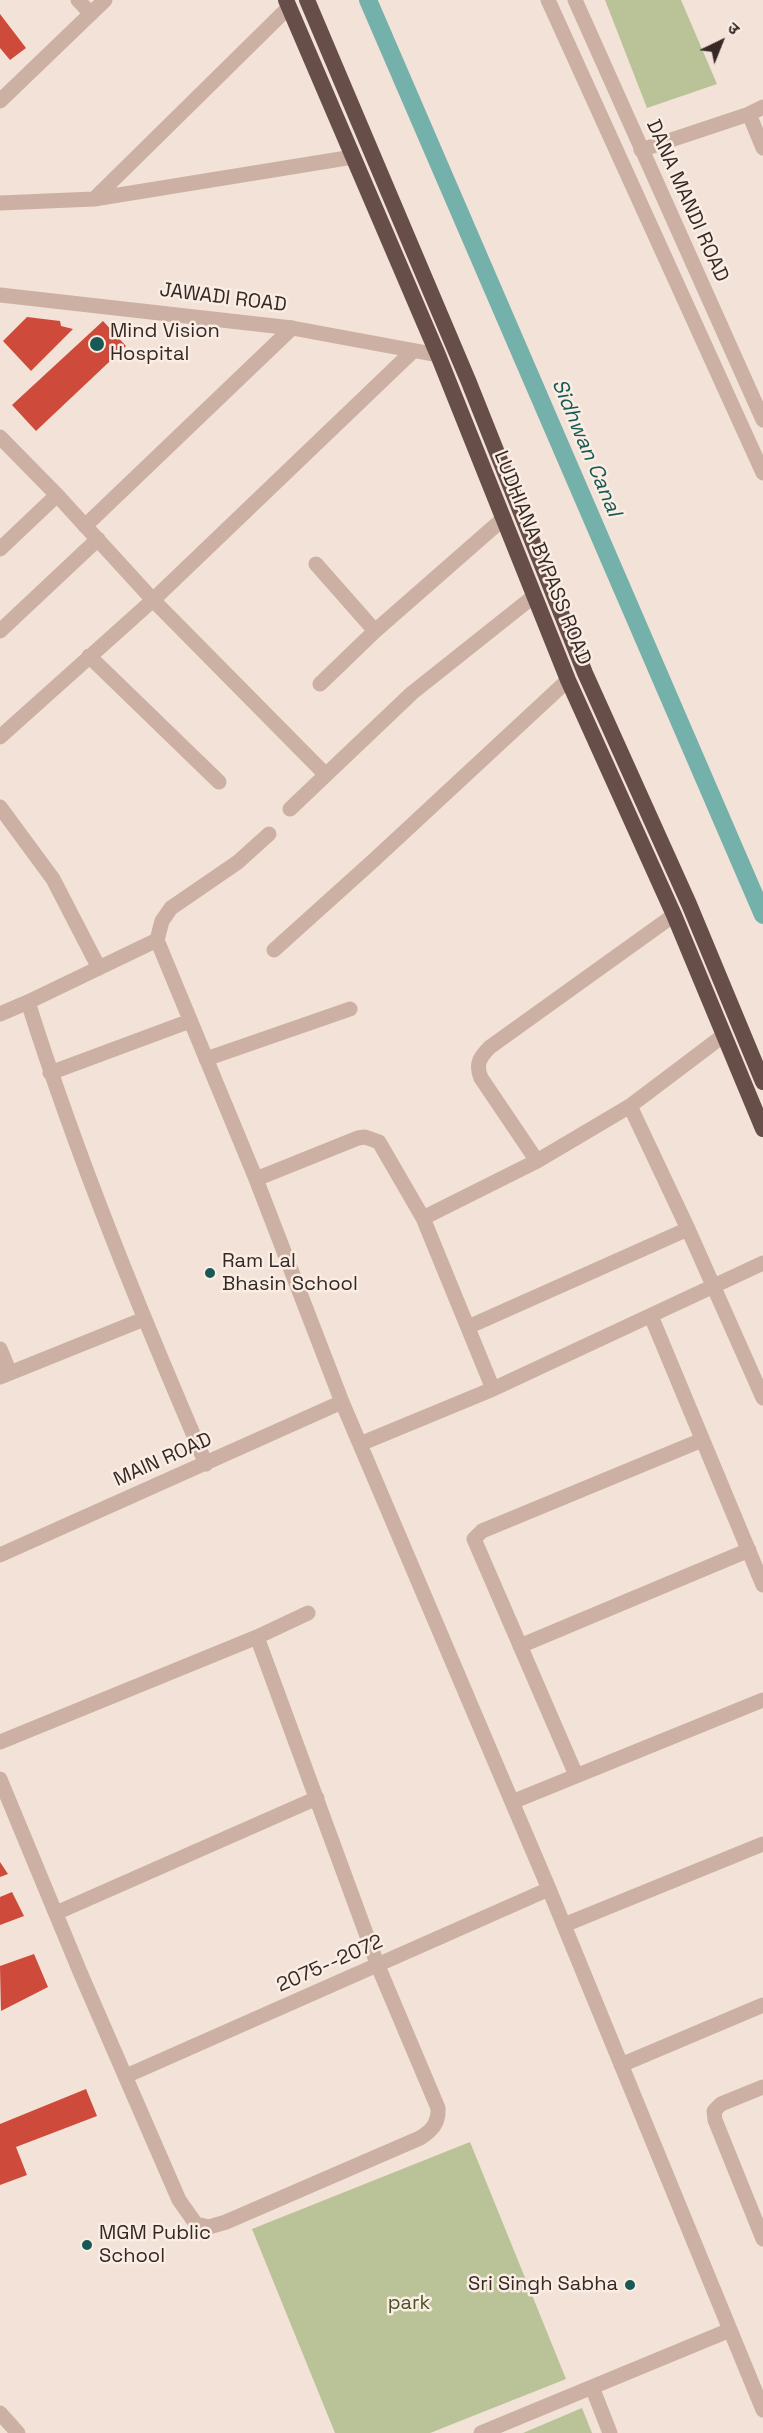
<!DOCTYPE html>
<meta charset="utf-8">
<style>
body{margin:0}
#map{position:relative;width:763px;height:2433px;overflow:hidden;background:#f3e2d7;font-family:"Space Grotesk","Noto Sans Devanagari",sans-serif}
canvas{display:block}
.north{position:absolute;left:691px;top:12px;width:60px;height:60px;-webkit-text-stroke:4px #faede4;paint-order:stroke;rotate:43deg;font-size:16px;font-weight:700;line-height:24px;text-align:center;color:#352825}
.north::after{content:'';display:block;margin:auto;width:21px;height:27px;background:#352825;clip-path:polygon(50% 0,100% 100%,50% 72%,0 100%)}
</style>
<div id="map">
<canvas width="763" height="2433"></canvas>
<div class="north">उ</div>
</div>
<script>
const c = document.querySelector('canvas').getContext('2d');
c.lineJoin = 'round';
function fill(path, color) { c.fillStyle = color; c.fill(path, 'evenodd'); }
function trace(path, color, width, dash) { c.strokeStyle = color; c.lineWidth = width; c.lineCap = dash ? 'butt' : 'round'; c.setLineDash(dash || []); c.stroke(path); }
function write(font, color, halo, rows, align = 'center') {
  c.font = font + ' "Space Grotesk",sans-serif'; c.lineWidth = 5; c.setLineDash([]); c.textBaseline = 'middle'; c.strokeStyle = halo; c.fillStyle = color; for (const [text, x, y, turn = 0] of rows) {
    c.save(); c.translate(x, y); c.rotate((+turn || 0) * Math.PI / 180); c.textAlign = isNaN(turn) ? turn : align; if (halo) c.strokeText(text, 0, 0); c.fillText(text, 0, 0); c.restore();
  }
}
const green = new Path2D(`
 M605,0H681L717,84L647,108Z
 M470,2142L566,2379L430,2433H335L252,2229Z
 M582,2408L592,2433H523Z`);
const canal = new Path2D(`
 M368,0L763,915`);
const building = new Path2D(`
 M0,14L26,48L10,60L0,48Z
 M27,317L60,321L61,326L73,329L31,371L3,341Z
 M103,321L126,346L36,431L12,405Z
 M0,1862L8,1874L0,1877Z
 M12,1892L24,1916L0,1925V1897Z
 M34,1954L48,1987L1,2011L0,1966Z
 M86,2089L97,2116L16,2147L27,2175L0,2185V2124Z`);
const minor = new Path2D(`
 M78,0L91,14
 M0,101L105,0
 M749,114L763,148
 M641,150L749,114L763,107
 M94,199L289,7
 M0,203L94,199L353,157
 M0,437L57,495L153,600L325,774
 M85,526L292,328
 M0,549L57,495
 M316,564L375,631
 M0,631L98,539
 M89,656L219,782
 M320,684L375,631L504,518
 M0,737L153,600L413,351
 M0,807L53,879L99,968
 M290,809L412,693L534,596
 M269,834L238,862L171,908L162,921L157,940L256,1179L342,1402L549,1889L763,2410
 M274,950L374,860L568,680
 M28,1002C78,1160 141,1313 206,1464
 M0,1014L28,1002L157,940
 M206,1059L350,1009
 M50,1073L190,1021
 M630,1106L724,1035
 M537,1161L481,1078C475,1064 480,1057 490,1047L674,915
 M256,1179L358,1138L365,1137L379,1142L423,1218L493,1389
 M423,1218L537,1161L630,1106L688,1229L763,1398
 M651,1316L763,1585
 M468,1327L688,1229
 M0,1349L10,1373L0,1377
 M10,1373L144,1319
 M360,1444L493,1389L763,1263
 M0,1555L342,1402
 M520,1646L749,1550
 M0,1742L257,1637L308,1613
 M576,1775L474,1539L482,1531L702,1440
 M0,1779L80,1972L179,2200L196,2224L209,2227L226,2222L420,2138C433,2130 439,2122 438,2108L378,1966L257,1637
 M512,1802L763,1700
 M56,1913L317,1798
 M564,1925L763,1844
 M621,2065L763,2005
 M126,2076L549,1889
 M763,2087L721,2104L714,2111L715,2120L763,2239
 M592,2387L610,2433
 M0,2413L18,2433
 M481,2433L730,2330`);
const tertiary = new Path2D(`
 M548,0L763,473
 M575,0L763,420
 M0,295L292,328L438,355`);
const trunk = new Path2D(`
 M286,0L438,355L568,680L674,915L763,1129
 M307,0L468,380L585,673L689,904L763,1082`);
const markers = [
 [97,344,8,"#195955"],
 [210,1273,6,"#195955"],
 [87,2245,6,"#195955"],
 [630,2285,6,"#195955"]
];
const streetNames = [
 ["DANA MANDI ROAD",687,201,66],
 ["JAWADI ROAD",223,298,7],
 ["LUDHIANA BYPASS ROAD",542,558,68],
 ["MAIN ROAD",163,1460,-24],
 ["2075--2072",330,1964,-24]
];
const poiNames = [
 ["Mind Vision",110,332],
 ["Hospital",110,355],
 ["Ram Lal",222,1262],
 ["Bhasin School",222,1285],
 ["MGM Public",99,2234],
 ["School",99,2257],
 ["Sri Singh Sabha",618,2285,"right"]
];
const parkNames = [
 ["park",409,2304]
];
const waterNames = [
 ["Sidhwan Canal",586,448,67]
];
fill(green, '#bac297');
trace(canal, '#75b1ab', 18);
fill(building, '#ce4a3a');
trace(minor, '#cbb0a3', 15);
trace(tertiary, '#cbb0a3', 15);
trace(trunk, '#684e48', 16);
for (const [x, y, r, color] of markers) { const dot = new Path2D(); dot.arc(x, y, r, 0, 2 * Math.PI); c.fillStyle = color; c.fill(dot); trace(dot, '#faede4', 2); }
write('20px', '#352825', '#faede4', streetNames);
write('20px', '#352825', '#faede4', poiNames, 'left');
write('20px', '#4b5528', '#faede4', parkNames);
write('italic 21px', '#195955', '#faede4', waterNames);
</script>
